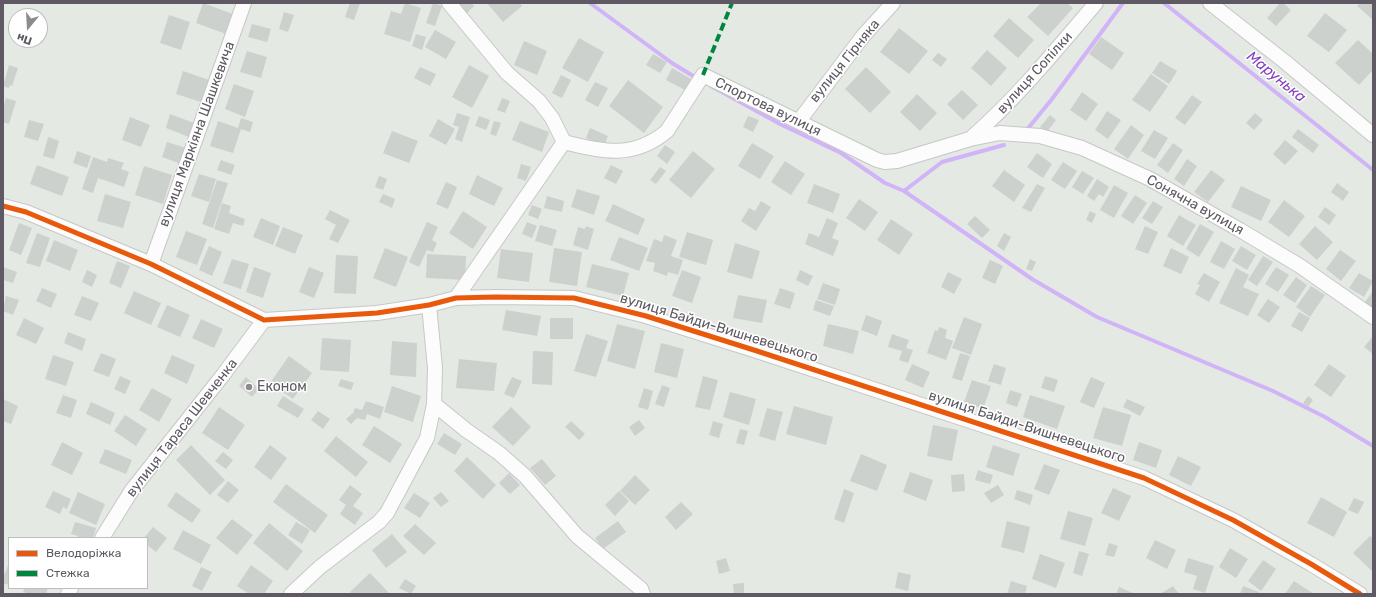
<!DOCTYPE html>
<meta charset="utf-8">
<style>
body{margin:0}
#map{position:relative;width:1376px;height:597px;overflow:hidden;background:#e4e9e4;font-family:Rubik,sans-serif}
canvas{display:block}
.frame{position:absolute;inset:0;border:4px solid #5e5962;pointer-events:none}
.legend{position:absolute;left:8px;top:537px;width:140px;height:52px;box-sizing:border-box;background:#fff;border:1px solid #bfbdc0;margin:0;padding:5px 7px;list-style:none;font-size:12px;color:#5e5962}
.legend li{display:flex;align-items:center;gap:8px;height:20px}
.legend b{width:20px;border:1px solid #bfbdc0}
.north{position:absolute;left:8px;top:8px;width:40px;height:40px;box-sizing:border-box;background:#fff;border:1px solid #bfbdc0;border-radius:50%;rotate:198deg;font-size:11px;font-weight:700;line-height:16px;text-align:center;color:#5e5962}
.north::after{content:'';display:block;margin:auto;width:14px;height:18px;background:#8d8b90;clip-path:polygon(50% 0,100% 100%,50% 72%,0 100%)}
</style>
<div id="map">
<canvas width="1376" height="597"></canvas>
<div class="frame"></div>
<ul class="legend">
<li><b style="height:5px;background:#e8590c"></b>Велодоріжка</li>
<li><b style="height:5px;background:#00873e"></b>Стежка</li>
</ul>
<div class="north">Пн</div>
</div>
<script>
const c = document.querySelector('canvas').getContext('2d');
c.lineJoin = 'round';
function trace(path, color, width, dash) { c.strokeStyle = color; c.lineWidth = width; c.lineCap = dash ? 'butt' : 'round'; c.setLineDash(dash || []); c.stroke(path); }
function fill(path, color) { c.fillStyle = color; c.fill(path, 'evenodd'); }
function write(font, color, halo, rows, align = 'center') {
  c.font = font + ' Rubik,sans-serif'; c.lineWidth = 3; c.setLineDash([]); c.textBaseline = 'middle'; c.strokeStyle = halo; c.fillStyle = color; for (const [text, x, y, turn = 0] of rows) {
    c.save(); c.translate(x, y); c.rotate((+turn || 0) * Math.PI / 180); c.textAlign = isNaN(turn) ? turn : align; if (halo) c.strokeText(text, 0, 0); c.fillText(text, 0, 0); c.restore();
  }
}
const stream = new Path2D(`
 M590,3L672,63L698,79
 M1164,3L1373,170
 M711,86L780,124L841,153L885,183L904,191L1032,279L1097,317L1273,391L1325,417L1373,446
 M1025,132L1052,99L1123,3
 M904,191L942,162L1004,145`);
const building = new Path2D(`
 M203,3L233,14L226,34L196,23Z
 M350,3H360L354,20L345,17Z
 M405,3L421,8L410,42L384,34L391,11L401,14Z
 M433,3L442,6L435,26L426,23Z
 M458,3H472L474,6L467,13Z
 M487,3H520L522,6L503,22Z
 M1041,3H1067L1073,8L1048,36L1027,17Z
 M1280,3H1283L1291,10L1276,26L1267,18Z
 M1360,3H1371L1373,5V20L1357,6Z
 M284,12L294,15L288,32L279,29Z
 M1325,13L1347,30L1329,52L1307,36Z
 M169,15L190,22L181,50L160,43Z
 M1009,18L1034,40L1018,58L993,36Z
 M252,24L271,29L267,42L248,37Z
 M899,28L928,51L909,74L880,52Z
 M435,30L456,42L446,59L425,47Z
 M416,34L426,37L422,50L412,46Z
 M1101,37L1124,53L1112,70L1089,54Z
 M579,38L604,52L588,82L562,68Z
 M1358,40L1373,54V70L1359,85L1335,63Z
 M524,41L547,51L537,75L514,65Z
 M987,50L1007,68L991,86L971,68Z
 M247,51L267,57L261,78L240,72Z
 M938,53L947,59L941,67L932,60Z
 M653,54L667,62L660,73L646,65Z
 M1160,61L1177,71L1169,84L1152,73Z
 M9,65L18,68L12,86L10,85L9,88L3,86Z
 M469,65L489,76L472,108L452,97Z
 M420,67L436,74L430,86L414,78Z
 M866,67L891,92L870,113L845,89Z
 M672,68L691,79L685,90L666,80Z
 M183,71L209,80L201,102L176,94Z
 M1151,74L1168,86L1150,112L1132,100Z
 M561,75L571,80L562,98L552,93Z
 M628,80L663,107L644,133L609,106Z
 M595,82L608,88L598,107L585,100Z
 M234,84L254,91L245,117L225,109Z
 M962,90L978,105L963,120L947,104Z
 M1082,92L1098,104L1086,121L1070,110Z
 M917,94L937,113L920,131L900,112Z
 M1192,95L1202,102L1185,125L1175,118Z
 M6,98L16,101L9,124L3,122V108Z
 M502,98L510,101L505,113L497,110Z
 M1107,111L1121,120L1108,139L1095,130Z
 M457,113L470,117L462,142L455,139L459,127L453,125Z
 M1255,113L1263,120L1254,130L1246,123Z
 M170,114L194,123L189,137L166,128Z
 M1050,115L1056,120L1047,132L1040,127Z
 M479,116L490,120L486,130L475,126Z
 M748,116L759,120L753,132L743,127Z
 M130,117L150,125L141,147L122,140Z
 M241,118L253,122L250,132L241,129L233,153L210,146L218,121L238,128Z
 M438,119L455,129L446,145L429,136Z
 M29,120L44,124L38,141L24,137Z
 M494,121L501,123L496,136L490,134Z
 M520,121L549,132L542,152L512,140Z
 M1131,125L1144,135L1128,159L1114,149Z
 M590,128L608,136L604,146L586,138Z
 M1298,129L1319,145L1313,153L1292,137Z
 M1154,130L1168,138L1155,159L1141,151Z
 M392,131L418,141L409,163L383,153Z
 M48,137L59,141L54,159L43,156Z
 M1285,140L1298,151L1285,165L1273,154Z
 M167,142L186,148L181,164L162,157Z
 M752,143L774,156L760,179L738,166Z
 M1173,143L1183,150L1168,173L1157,165Z
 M665,145L675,152L667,164L657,156Z
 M77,151L91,156L87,168L73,163Z
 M693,151L715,169L691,198L669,180Z
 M1037,153L1052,164L1043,178L1027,167Z
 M93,157L107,162L108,158L124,163L121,169L129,172L124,187L98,178L93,193L82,189Z
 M1187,159L1197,166L1184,186L1174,179Z
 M221,160L235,165L231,175L217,170Z
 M785,161L805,174L791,195L771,182Z
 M1063,162L1077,171L1065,189L1051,180Z
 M521,164L531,167L526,181L517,178Z
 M37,165L69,177L62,196L30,184Z
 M611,165L623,171L616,184L604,178Z
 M144,166L172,175L163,204L135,195Z
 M660,167L666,171L656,184L650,180Z
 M1004,170L1025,185L1014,202L992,186Z
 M1211,170L1225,180L1208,202L1194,192Z
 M1082,171L1094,178L1083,194L1072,187Z
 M199,174L216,179L209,202L191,196Z
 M477,175L503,188L494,206L469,194Z
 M379,176L387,179L383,190L375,187Z
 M1097,179L1109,187L1103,197L1099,194L1094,201L1087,196Z
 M217,180L228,183L213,228L202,224Z
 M446,182L457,187L448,209L436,204Z
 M1337,183L1349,192L1343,201L1331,192Z
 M814,184L840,194L833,213L807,203Z
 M1037,184L1045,188L1031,212L1022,208Z
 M1114,185L1128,193L1114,218L1100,210Z
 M1241,186L1271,200L1261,221L1231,207Z
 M577,189L600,196L594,215L571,207Z
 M105,194L131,202L123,228L97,221Z
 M383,194L395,199L392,208L379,202Z
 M1135,195L1147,203L1133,224L1121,216Z
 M547,196L564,201L562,212L544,208Z
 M859,199L878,212L865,231L846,218Z
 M1284,200L1305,216L1289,237L1268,222Z
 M761,201L771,207L756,231L741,221L749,208L755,211Z
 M1153,201L1163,207L1152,224L1142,218Z
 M222,203L231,206L229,213L245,219L243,226L233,223L229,234L214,229Z
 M613,204L645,219L638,235L605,221Z
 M532,205L542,209L538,219L528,215Z
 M1325,207L1336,215L1329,225L1318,217Z
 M330,210L350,220L338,243L329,239L336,225L325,219Z
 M463,211L487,227L473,249L449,233Z
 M1090,211L1096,214L1092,223L1086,220Z
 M1179,215L1196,225L1183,246L1167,236Z
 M975,216L990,230L982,238L967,224Z
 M261,218L280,226L273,245L253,237Z
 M827,218L838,223L832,238L839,241L833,256L805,244L809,233L819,237Z
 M891,219L913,234L899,255L877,240Z
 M427,222L438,227L432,240L437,243L433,252L427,250L419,267L409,262Z
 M527,222L537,226L532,238L522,234Z
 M19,223L32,228L21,255L9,250Z
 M1200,224L1214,232L1199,257L1186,249Z
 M540,225L557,230L552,246L535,241Z
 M586,226L594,229L588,250L573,245L578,227L585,229Z
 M1145,226L1158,232L1148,254L1135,249Z
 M1315,226L1333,242L1317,260L1299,244Z
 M283,227L303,235L295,254L275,246Z
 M186,231L207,239L197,265L176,257Z
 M687,232L713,240L706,265L679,257Z
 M37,233L50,238L40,267L26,263Z
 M1004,233L1011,237L1004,251L997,246Z
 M664,235L677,240L671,256L683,260L678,275L668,272L667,276L653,271L655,263L646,261L654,239L662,242Z
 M619,237L648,248L639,271L610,260Z
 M54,240L78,250L70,271L46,261Z
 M1221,241L1235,249L1224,269L1210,262Z
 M735,243L760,251L752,279L727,272Z
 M209,246L222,252L212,276L199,270Z
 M1241,246L1256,255L1247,270L1232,261Z
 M385,248L408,257L396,287L373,278Z
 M554,248L582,252L577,286L549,282Z
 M1171,248L1189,257L1181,274L1163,266Z
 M501,249L533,253L529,282L497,278Z
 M1340,250L1356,261L1341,281L1326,269Z
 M427,254L466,256L465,280L426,278Z
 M336,255L358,256L356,294L334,293Z
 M1263,256L1273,262L1257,286L1248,280Z
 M232,259L249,264L241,289L223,283Z
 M1030,259L1036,262L1032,271L1026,269Z
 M990,260L1003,266L995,284L982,278Z
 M117,261L130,266L121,288L109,283Z
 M592,264L629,273L623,296L586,287Z
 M3,267L17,272L13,283L3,280Z
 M254,267L271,273L263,298L246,292Z
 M309,267L324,273L314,298L299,292Z
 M1276,267L1289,275L1278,292L1265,284Z
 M1236,268L1249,275L1243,287L1259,294L1248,316L1219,303Z
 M87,270L97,275L92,287L82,282Z
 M682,270L701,277L692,303L672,296Z
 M800,270L813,276L808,286L796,280Z
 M948,272L962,279L954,294L941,287Z
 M1204,273L1220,282L1209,302L1195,294L1200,285L1197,284Z
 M1359,273L1373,281L1364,297L1349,288Z
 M1296,277L1307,285L1295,303L1283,295Z
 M823,283L840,289L835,305L817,299Z
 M1311,286L1325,295L1310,317L1296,307Z
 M42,288L57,294L51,308L36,301Z
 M780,288L795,293L790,309L774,304Z
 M134,291L161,303L151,325L124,313Z
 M1373,291V308L1365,302Z
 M738,295L767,300L762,323L733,318Z
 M6,296L19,300L13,315L3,311Z
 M82,296L99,303L91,321L74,315Z
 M1268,299L1280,307L1269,323L1257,315Z
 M816,300L834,306L830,316L813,310Z
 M167,305L190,315L180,337L157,327Z
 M506,310L541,316L537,336L502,330Z
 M1299,312L1310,318L1302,332L1291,326Z
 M866,315L882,321L877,336L861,330Z
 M964,317L982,324L971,355L952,348Z
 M24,318L44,328L36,344L16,335Z
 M550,318H573V339H550Z
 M201,319L223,329L214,348L192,338Z
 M617,324L645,331L635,369L607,361Z
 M828,324L859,331L853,354L823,346Z
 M939,327L947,330L945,338L953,341L946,360L927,353L935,330L938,331Z
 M68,332L86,339L82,351L64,343Z
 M586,334L608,341L596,377L574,371Z
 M892,334L909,340L906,348L913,350L908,363L899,360L902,351L888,347Z
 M1373,336V354L1364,347Z
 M322,338L351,340L349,372L320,370Z
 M392,341L417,343L416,377L390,375Z
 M661,343L684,349L677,378L654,372Z
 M533,351L553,352L552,385L532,384Z
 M101,353L116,359L109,377L93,371Z
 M960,353L970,356L962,381L952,378Z
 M53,355L74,362L66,386L45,379Z
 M172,355L195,365L187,384L164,373Z
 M289,356L312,373L293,399L270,383Z
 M459,359L497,363L494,391L456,388Z
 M912,364L930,372L923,388L905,380Z
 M994,364L1006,368L1001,385L988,381Z
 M1329,364L1346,376L1331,397L1314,385Z
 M120,376L131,381L125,394L114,389Z
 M703,376L718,380L710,410L695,407Z
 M1045,376L1058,380L1054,392L1041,388Z
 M246,377L259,389L252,397L239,386Z
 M512,377L522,381L514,398L504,394Z
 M1091,377L1105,383L1094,408L1080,402Z
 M341,379L354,383L351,390L338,386Z
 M972,380L991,386L983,409L964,402Z
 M662,385L670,388L664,407L655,404Z
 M392,386L421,396L413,422L384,412Z
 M152,388L172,399L159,422L139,410Z
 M644,388L653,391L648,410L638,407Z
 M1010,390L1022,394L1017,407L1006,403Z
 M730,392L756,399L749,425L723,417Z
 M63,395L77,400L71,418L56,413Z
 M1030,395L1065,406L1057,429L1023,417Z
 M283,396L304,409L298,418L277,406Z
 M1308,396L1313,400L1308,407L1303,403Z
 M3,399L18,406L11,424L3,421Z
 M1127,399L1145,407L1140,416L1123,407Z
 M366,401L384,407L380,419L367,414L365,420L357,418L351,424L346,419L353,413L355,408L362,410Z
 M91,402L115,413L110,425L86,414Z
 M794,406L833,417L826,445L786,434Z
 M219,407L245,425L228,450L202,433Z
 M511,407L531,427L513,446L492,427Z
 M1103,407L1131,415L1122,446L1093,438Z
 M767,408L783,412L775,441L759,436Z
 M318,411L330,419L323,429L311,420Z
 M125,415L147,429L136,446L114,431Z
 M639,420L645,428L635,436L629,427Z
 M571,421L585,434L579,440L565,427Z
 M713,421L723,424L719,438L709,435Z
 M933,425L958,430L952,461L927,456Z
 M374,426L402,444L390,463L362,445Z
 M740,429L748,431L744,445L736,443Z
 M444,433L462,444L455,455L437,444Z
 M336,436L368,462L356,477L324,451Z
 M62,442L83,453L72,475L51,465Z
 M1139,442L1162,450L1156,468L1133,460Z
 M191,445L225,480L210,495L176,460Z
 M270,445L287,458L271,480L254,467Z
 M993,445L1020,454L1013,476L986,467Z
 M105,449L132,460L126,474L99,463Z
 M223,452L233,460L226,469L215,461Z
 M861,454L887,465L877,491L850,481Z
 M1178,456L1201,467L1191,486L1169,475Z
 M467,457L496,485L483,499L454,471Z
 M542,459L556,476L545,485L530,468Z
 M1044,464L1060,470L1049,495L1034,489Z
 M978,470L993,475L990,484L975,480Z
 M910,472L933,480L926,501L903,492Z
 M509,473L520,485L510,494L499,483Z
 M964,474L965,491L952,492L951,475Z
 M635,475L650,490L635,505L620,491Z
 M228,481L239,490L228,503L217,495Z
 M286,484L328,515L315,533L273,502Z
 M350,485L362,494L353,506L363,513L355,525L340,514L346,505L339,500Z
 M998,485L1004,495L991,503L984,493Z
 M1113,488L1131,496L1119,521L1101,513Z
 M844,489L854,493L844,523L834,519Z
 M1017,490L1033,495L1030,505L1014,499Z
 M53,491L71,499L67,509L63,507L60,514L45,507Z
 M619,491L629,501L615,516L605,505Z
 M78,492L105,504L96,525L69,513Z
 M176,492L201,510L192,523L167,506Z
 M441,492L449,501L441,507L433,498Z
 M414,493L430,503L420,518L404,508Z
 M1321,497L1347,512L1334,537L1307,523Z
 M1354,498L1364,502L1358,514L1348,510Z
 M681,502L693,514L676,530L665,517Z
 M1068,511L1093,518L1085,546L1060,539Z
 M232,519L253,535L237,555L216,538Z
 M618,521L626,532L603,549L595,538Z
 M1007,521L1030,527L1024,553L1001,547Z
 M75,522L96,528L93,538H78V536L71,534Z
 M296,522L310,530L302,544L288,535Z
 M269,523L303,551L287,571L253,543Z
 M415,524L436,543L424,555L403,536Z
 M153,527L167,538L156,552L147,545V538H144Z
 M183,530L211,545L201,564L173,549Z
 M392,534L407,552L386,568L372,550Z
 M1370,536L1373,538V572L1353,553Z
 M1155,540L1176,550L1167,569L1146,558Z
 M1109,543L1118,546L1114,557L1105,555Z
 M1230,548L1248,559L1236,578L1219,567Z
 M1079,551L1089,554L1082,576L1073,573Z
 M1040,554L1065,563L1056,588L1032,579Z
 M726,558L730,571L719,574L716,561Z
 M1188,558L1214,566L1205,593L1193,589L1197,576L1184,572Z
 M1263,560L1276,569L1261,591L1248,581Z
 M9,563V585L3,583V578Z
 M251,565L273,581L264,594H249L237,586Z
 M201,567L212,572L202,591L192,586Z
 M898,572L911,575L908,591L895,588Z
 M370,573L390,594H352L350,592Z
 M405,579L416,586L411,594L399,588Z
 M1011,581L1027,586L1025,594H1007Z
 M1294,581L1314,594H1285Z
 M744,583V594H734L733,584Z
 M1173,586L1179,594H1160Z
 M1243,586L1259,592L1258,594H1240Z
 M1119,587L1135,594H1116Z
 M25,588H48L46,594H30L23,592Z`);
const minor = new Path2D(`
 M449,3L507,73L539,101L552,118L564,142
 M1210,3L1284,61L1373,135
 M799,121L863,36L893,3
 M970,139C1017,98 1056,50 1096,3
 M3,206L26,212L151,264L264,320L377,313L429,305L456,298L495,297L574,298L646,316L757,351L1144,478L1233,520L1311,564L1360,594
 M151,264L244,3
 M456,298L564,142C602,152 634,159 667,131L703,75L877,160L885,162L897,161L970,139L1000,133L1040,136L1082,148L1150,179L1240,230L1300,266L1373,317
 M434,404L466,430L499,453L525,476L577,536L641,589L643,594
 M102,538L132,490L223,375L264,320
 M68,594L71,588
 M291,594L320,567L379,522L387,513L427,438L434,404L435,368L429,305`);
const quiet = new Path2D(`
 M703,75L732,3`);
const cycleway = new Path2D(`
 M3,206L26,212L151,264L264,320L377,313L429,305L456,298L495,297L574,298L646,316L757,351L1144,478L1233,520L1311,564L1360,594`);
const markers = [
 [249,387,4,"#8d8b90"]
];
const streetNames = [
 ["вулиця Гірняка",845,61,-51],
 ["вулиця Сопілки",1035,73,-48],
 ["Спортова вулиця",768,107,26],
 ["вулиця Маркіяна Шашкевича",197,134,-70],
 ["Сонячна вулиця",1195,205,29],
 ["вулиця Байди-Вишневецького",719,328,17],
 ["вулиця Байди-Вишневецького",1027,427,18],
 ["вулиця Тараса Шевченка",182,428,-52]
];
const poiNames = [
 ["Економ",257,387]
];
const waterNames = [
 ["Марунька",1276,77,39]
];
trace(stream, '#d1b4f7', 4);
fill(building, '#cdd1ce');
trace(minor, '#c7c7c7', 16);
trace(minor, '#fbfcfb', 14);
trace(quiet, '#00873e', 4, [8, 4]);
trace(cycleway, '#e8590c', 5);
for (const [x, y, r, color] of markers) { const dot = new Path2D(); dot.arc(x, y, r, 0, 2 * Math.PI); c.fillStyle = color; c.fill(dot); trace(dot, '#fff', 1.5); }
write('14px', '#5e5962', '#fff', streetNames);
write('14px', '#5e5962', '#fff', poiNames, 'left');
write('italic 15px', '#8441c2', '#fff', waterNames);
</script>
